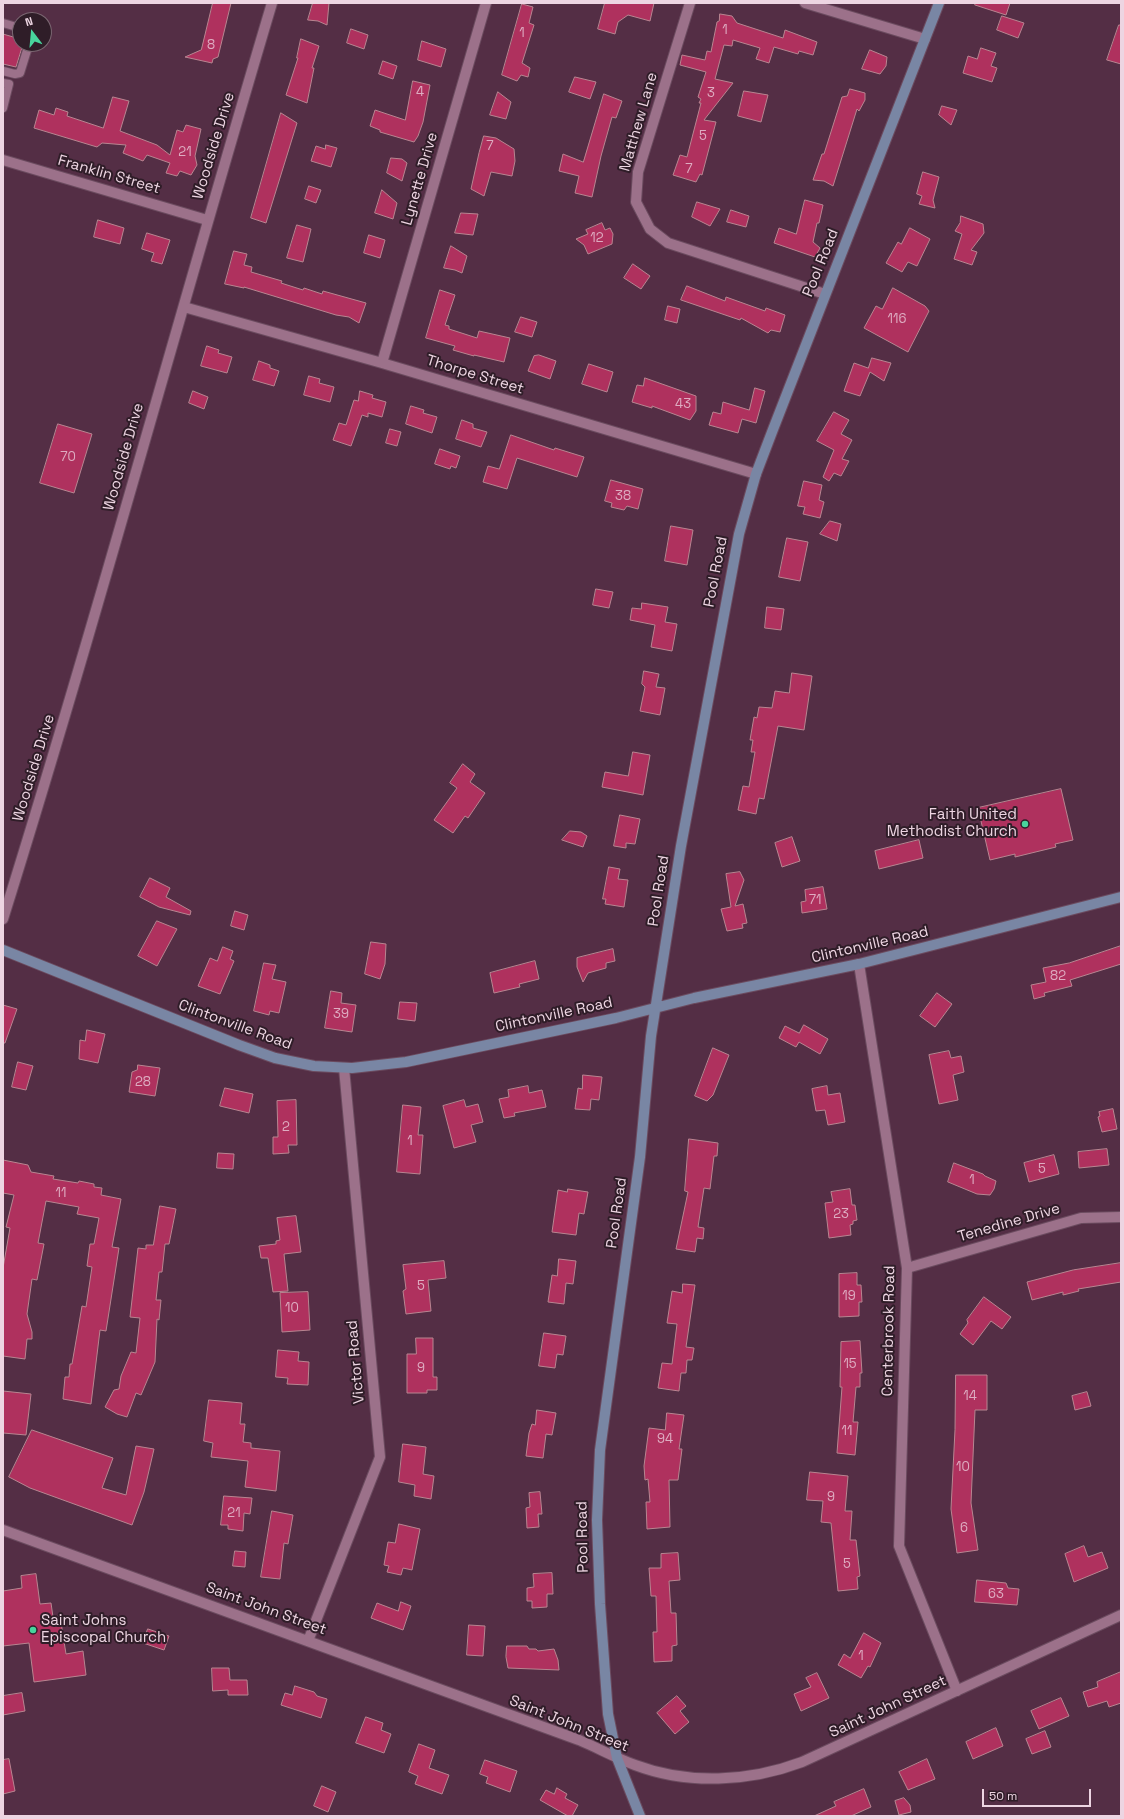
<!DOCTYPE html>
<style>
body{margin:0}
#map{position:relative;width:1124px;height:1819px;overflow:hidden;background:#542e45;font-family:"Space Grotesk",sans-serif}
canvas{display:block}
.frame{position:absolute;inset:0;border:4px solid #edd5e2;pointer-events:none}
.north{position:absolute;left:12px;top:12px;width:40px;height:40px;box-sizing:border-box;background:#2f1d28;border:1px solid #7b6772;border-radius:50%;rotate:344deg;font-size:11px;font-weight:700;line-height:16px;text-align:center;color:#edd5e2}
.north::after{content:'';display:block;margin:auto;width:14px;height:18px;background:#48d49d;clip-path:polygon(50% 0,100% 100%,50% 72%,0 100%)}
.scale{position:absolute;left:982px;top:1789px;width:109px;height:18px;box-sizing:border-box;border:2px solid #edd5e2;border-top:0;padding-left:5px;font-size:12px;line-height:14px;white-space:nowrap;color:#edd5e2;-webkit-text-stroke:3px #2f1d28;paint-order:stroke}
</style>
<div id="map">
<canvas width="1124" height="1819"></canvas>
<div class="frame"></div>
<div class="north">N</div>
<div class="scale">50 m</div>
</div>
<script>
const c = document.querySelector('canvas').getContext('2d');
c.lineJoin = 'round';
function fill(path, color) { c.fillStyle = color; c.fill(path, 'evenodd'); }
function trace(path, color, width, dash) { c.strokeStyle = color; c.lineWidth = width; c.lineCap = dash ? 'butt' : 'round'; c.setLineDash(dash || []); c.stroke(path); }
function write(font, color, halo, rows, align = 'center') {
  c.font = font + ' "Space Grotesk",sans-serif'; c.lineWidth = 4; c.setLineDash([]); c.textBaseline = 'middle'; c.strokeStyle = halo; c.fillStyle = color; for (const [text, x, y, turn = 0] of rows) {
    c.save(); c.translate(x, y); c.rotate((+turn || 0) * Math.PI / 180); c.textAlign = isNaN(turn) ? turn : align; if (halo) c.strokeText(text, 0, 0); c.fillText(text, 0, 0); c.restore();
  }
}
const building = new Path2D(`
 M213,3H231L218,57L213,59L212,63L185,57L201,50Z
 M313,3H329L327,25L318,21L308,20Z
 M605,3H654L650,21L628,15L618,22L615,34L598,29Z
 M976,3H1010L1006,15L975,5Z
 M522,4L533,7L529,23L534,25L522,63L530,68L528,77L521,75L517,81L502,75Z
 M720,14L732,16L737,23L783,38L785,30L817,42L813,55L799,51L798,54L774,47L769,63L756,59L760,48L733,40L732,46L724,45L715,79L733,83L704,120L716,122L702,175L700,174L696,182L673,175L680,155L687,157L701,103H699L701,99L698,97L706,72L680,65L682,55L705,60L707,51L711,52L717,22L719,21Z
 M1002,16L1024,23L1018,38L997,30Z
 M1119,25H1121V64L1107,60Z
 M351,29L368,35L364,49L347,43Z
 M3,34L20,39V44H23L16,67L3,64Z
 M301,39L319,46L312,68H314L307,103L286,95L298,58H297Z
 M422,41L446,49L441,67L418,60Z
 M981,48L996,53L991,66L997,68L992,82L963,73L968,56L977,59Z
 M870,50L887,57L886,66L880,74L862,69Z
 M383,61L397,66L393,79L379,74Z
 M575,77L596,82L590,99L569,92Z
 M413,81L430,85L423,122L418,136L414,142L380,132V130L370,126L375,110L405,120Z
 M850,89L865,93V100L859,111L857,109L833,186L824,181L813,180L822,154H824L842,97L847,96Z
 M744,91L768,95L761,122L738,116Z
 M498,92L511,102L506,119L490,115Z
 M604,94L622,101L616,118L612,117L601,156L592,197L575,193L579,176L559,171L563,154L583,162Z
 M113,97L129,101L120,131L157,145L170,155L177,130L183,132L186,125L201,129L195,156L197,165L191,175L180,171L177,176L166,173L170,163L147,155L143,161L123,153L126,145L102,143L97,147L34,128L39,110L54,115L56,108L68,112L67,116L103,128Z
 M942,106L957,110L951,125L939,115Z
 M281,113L297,123L266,223L251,218Z
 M484,136L496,138L514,149L515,161L512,176L491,172L484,196L471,189L479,153Z
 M326,145L337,148L331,167L311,161L316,146L325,149Z
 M391,158L402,159L407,163L402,181L387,173Z
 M923,172L939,177L933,200L935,208L919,204L922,196L917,194Z
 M309,186L321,190L316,203L305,199Z
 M382,190L397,203L393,219L375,213Z
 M805,200L823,205L819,223H817L813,242L820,248L815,257L774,243L779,228L796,234Z
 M697,202L720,209L710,226L692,217Z
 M731,210L749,216L746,227L727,222Z
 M461,213L478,214L473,235L455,233Z
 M961,216L983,224L984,233L971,250L977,252L972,265L954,259L962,234L955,231L960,223Z
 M98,220L124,228L120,244L94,237Z
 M602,223L605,230L610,228L613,234L612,244L588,254L584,245L576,239L588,234L586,230Z
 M297,225L311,229L303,262L287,258Z
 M910,228L930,239L917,266L908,262L902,272L886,263L898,242L901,244Z
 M147,233L170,240L162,264L151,261L154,253L142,249Z
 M369,235L385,240L380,258L364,253Z
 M451,246L467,256L462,273L455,270L444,268Z
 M234,251L247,254L244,265L252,267L251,272L282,281L281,283L303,290L304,288L322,294L323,291L366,303L359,323L349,317L336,315L244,287V288L225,284Z
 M633,264L650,276L641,289L624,278Z
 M687,286L725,301L726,297L765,311L766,308L785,315L780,332L771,330L768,333L741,318L740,320L681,300Z
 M893,288L925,306L929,311L908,352L864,328L876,306L882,309Z
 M440,290L455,295L445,325L449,326V329L477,338L479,331L510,338L504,362L474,355V356L453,350L455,346L426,338Z
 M668,306L680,309L677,323L665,320Z
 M521,317L537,322L532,337L515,332Z
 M207,346L219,350L218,353L232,357L227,373L201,366Z
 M539,355L556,361L550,379L528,371L534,356Z
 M872,358L891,363L884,381L870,372L860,396L844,391L854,363L868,368Z
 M259,361L270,365V368L279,371L274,386L253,380Z
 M589,364L613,372L607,392L582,384Z
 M309,376L320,379L319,383L334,387L330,402L304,395Z
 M645,378L696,396V411L690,420L652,406V408L632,402L637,385L643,386Z
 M755,388L765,391L756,423L742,419L738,433L709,425L713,412L721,414L723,402L749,410Z
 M193,391L208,397L204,409L189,403Z
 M360,391L373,395L372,398L386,402L382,417L368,413V417L362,415L351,446L333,440L339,423L346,425L354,400L358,401Z
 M411,406L424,410L423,413L437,417L432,433L406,424Z
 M834,412L849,420L841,434L852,440L842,459L849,461L841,476L834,473L829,481L823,477L834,450L817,441Z
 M462,420L473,424V428L487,432L481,447L456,439Z
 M58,424L92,434L74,493L40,483Z
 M390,429L401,432L397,446L386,443Z
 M511,435L554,450L555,448L584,457L577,477L517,458L507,489L483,482L488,466L499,469Z
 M440,449L460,456L456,468L451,466L450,469L435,464Z
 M611,480L643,489L638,509L627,506L624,510L611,507L612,503L605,501Z
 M804,481L822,485L819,500L824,502L820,518L803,514L805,507L798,506Z
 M830,521L841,524L837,541L820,534Z
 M671,526L693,530L687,565L665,561Z
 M787,538L808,542L800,581L779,577Z
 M596,589L613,592L609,608L593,605Z
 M642,603L668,607L665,622L677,624L672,651L651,647L655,625L630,620L632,608L641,609Z
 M767,607L784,609L781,630L765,628Z
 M644,671L659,674L656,687L665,688L660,715L640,711L645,687L642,684Z
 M792,673L812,676L804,730L778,726L764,799L759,798L756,814L738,810L743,786L749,787L755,752H751L753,740H750L754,717L757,718L759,707L772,708L775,691L789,693Z
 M633,752L650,755L643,795L602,787L605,772L628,776Z
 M463,764L475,774L470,782L485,793L468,818L465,816L453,833L434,820L457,788L450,783Z
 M1061,789L1073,840L1055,844L1056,847L1015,857V854L990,860L978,808Z
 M620,815L640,819L635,844L626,843V848L614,846Z
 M570,831L581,832L587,836L583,847L562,840Z
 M792,837L800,861L782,867L775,843Z
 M919,840L923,858L879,869L875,851Z
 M609,867L620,869L618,879L628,880L624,907L605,904L606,899H603Z
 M740,872L744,880L735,906L743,904L747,923L742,924L743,928L727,931L721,909L731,907L726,874Z
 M150,878L170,888L166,897L191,911L190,915L159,907L140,897Z
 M823,887L827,909L802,913L801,902L806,901L805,890Z
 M235,911L248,915L244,930L231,926Z
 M157,921L177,929L157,966L138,956Z
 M371,942L386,944L385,964L380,979L365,974Z
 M1121,946V964L1070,980L1072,986L1044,993L1045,996L1034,999L1031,985L1046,982L1043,968L1069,963Z
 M223,947L233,951L230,959L234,961L220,994L198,986L210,958L217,961Z
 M613,949L615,961L606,963V968L588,973L583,982L577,967V958Z
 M535,961L539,979L519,984L520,987L494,993L490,973Z
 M264,963L276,965L272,979L286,982L279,1013L270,1011L269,1015L254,1011Z
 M331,991L342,993L341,1003L356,1005L352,1032L325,1028Z
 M937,993L952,1004L935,1027L920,1016Z
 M400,1002L417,1003L415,1021L398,1019Z
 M3,1005L17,1009L5,1043H3Z
 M804,1025L828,1039L820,1054L799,1042L796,1047L779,1038L785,1026L799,1033Z
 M87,1030L105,1034L98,1063L79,1059L80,1040L85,1041Z
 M713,1048L729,1055L713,1095L707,1101L695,1096Z
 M949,1051L951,1058L961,1056L964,1072L953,1075L958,1100L939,1104L929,1055Z
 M18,1062L33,1066L26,1090L12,1087Z
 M138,1065L160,1068L155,1096L129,1092L132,1072L137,1070Z
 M583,1075L602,1077L599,1100L591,1099L590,1110L575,1109L578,1088L582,1089Z
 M528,1086L529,1093L542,1090L546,1107L514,1113L515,1116L504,1118L499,1099L509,1097L508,1090Z
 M827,1086L828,1095L840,1093L845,1122L828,1125L825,1110L816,1111L812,1089Z
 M225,1088L253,1094L249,1113L220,1106Z
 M296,1100L297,1145H288L289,1153L273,1154V1137H278L277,1101Z
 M464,1100L466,1107L478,1104L483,1122L471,1125L476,1142L454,1148L443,1106Z
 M403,1105L421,1107L418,1135H423L420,1174L397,1172Z
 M1113,1109L1117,1129L1102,1132L1098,1117L1100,1116L1099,1112Z
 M689,1139L718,1143L717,1156H714L710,1189L704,1188L698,1227L704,1228L703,1239L697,1238L695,1252L676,1249L688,1192L685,1191Z
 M1107,1149L1109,1165L1079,1168L1078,1152Z
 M218,1153L234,1154L233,1169L217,1168Z
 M1054,1155L1059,1174L1029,1182L1024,1163Z
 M3,1160L28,1165L31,1172L54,1176L53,1179L78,1183L79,1181L94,1184V1187L102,1188L101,1195L121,1199L112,1247L119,1248L106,1331L100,1330L91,1404L63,1399L65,1377H69L70,1364H72L82,1306L86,1307L92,1267L87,1266L90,1244H94L99,1218L77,1214L79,1207L46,1201L38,1243L44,1244L37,1280L32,1279L27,1314L32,1332V1339H27L25,1359L3,1356V1268L10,1228L6,1227L14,1195L3,1193Z
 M954,1163L983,1174L985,1176L996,1181L994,1189L990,1195L977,1194L948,1182Z
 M568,1189L588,1192L584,1214L579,1213L576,1235L552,1232L558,1190L567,1192Z
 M850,1189L852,1205H855L857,1220L853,1221V1224L850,1225L851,1235L829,1238L825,1203L833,1202L831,1192Z
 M160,1206L176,1209L169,1244H165L162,1272H159L156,1300H161L159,1320L157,1319L155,1362L141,1395L136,1393L127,1417L117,1414L105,1407L114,1390L119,1389L121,1376L131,1352L136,1353L140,1318L130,1317L138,1248L146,1249V1245H153Z
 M296,1216L301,1252L284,1254L288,1291L273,1292L268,1258H261L259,1246L276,1244V1241L280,1240L277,1218Z
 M559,1259L576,1261L573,1284L566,1283L564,1304L548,1302L552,1275L557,1276Z
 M444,1261L446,1278L428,1280L431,1311L406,1314L403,1291L406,1289L403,1265Z
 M1121,1263V1282L1078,1289L1079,1291L1063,1295V1292L1032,1300L1027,1282L1073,1270Z
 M857,1273V1285H861L862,1302H859V1316L839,1317V1274Z
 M683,1284L695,1285L686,1347L694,1348L692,1360H687L686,1373H681L679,1391L658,1388L662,1363L672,1364L677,1324L667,1323L672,1291L682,1293Z
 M308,1292L310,1330L282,1332L280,1293Z
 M984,1297L1011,1317L1002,1329L991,1321L973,1345L960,1334L968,1323L967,1320Z
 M544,1333L566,1336L563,1355L557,1354L555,1368L539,1366Z
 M416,1338H433V1377H437V1390H427V1393H407V1354H416Z
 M860,1341L862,1373H860V1387H856L853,1422H858L855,1455L837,1453L842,1387H840L841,1342Z
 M278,1350L299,1352L298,1361L309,1362L308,1385L287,1384L288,1378L276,1377Z
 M956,1375H987V1410H975L971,1503L978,1550L957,1553L951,1509L955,1430Z
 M3,1391L31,1394L26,1435L3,1433Z
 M1087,1392L1091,1406L1075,1410L1072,1396Z
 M209,1400L242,1403L240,1424H245L243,1442L251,1443V1448L280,1451L276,1491L245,1487L248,1461L211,1457L213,1443L204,1441Z
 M537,1410L556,1413L552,1435L546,1434L543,1458L526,1456L529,1433L532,1424L535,1425Z
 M667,1413L684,1415L679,1449H682L678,1480H669L670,1527L647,1529L646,1502H650L648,1479L645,1480L644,1466L649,1428L665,1430Z
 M32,1430L113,1458L102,1488L126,1495L136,1446L154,1449L144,1492L132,1525L30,1488L9,1477Z
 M403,1444L426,1447L423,1474L434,1476L431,1499L414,1496L415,1485L399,1482Z
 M810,1472L848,1476L845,1511H852L850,1540H856L860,1576L857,1577L858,1589L838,1591L831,1523L821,1522L823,1501L807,1500Z
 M540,1492L542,1514H538L539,1527L527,1528L526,1508L530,1507L529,1493Z
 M224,1496L252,1498L250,1514L244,1513L243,1531L228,1529V1525H221Z
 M272,1511L293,1515L288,1544L284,1543L280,1579L261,1577Z
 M399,1524L420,1529L412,1570L403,1568L401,1575L387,1572L389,1566L384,1565L388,1542L395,1543Z
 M1084,1546L1088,1557L1102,1552L1108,1568L1074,1582L1065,1554Z
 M235,1551L246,1552L245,1567L233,1566Z
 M678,1553L680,1580L669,1581L671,1613H676L677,1645L672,1646V1661L654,1662L653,1632H657L656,1596H651L649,1568H661V1554Z
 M552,1573L553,1594H547V1607L532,1608V1601H527V1588L534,1587L533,1574Z
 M36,1574L40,1604L51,1603L53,1617L60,1616L66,1654L83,1651L86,1675L34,1682L29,1643L3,1646V1591L22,1588L21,1576Z
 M977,1580L1006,1583L1008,1588L1019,1589L1017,1605L975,1602Z
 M401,1602L411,1606L403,1630L371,1618L377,1603L398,1611Z
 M469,1625L485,1626L483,1656L467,1655Z
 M148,1629L169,1636L164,1650L143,1643Z
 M864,1633L881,1643L870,1667L868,1666L861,1678L838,1665L844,1654L850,1658Z
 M507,1646H527L529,1649H536L538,1651L554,1649L558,1660L559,1670L508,1668L506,1657Z
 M212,1668H229L230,1680H247L248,1695H228V1690L213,1691Z
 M1121,1672V1703L1109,1707L1107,1701L1088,1707L1083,1692L1098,1687L1097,1682Z
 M817,1673L829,1698L801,1711L794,1694L811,1687L806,1678Z
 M295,1686L314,1692L317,1696L327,1699L321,1718L281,1705L285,1693L292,1695Z
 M22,1693L25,1711L3,1715V1696Z
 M677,1696L686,1706L680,1711L689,1722L675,1734L657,1713Z
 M1061,1698L1069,1716L1039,1729L1031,1711Z
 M366,1717L383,1723L381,1730L391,1734L384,1753L356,1743Z
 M996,1728L1003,1746L973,1759L966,1742Z
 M1045,1731L1051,1747L1032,1754L1026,1739Z
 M419,1744L435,1750L429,1768L449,1775L442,1794L415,1784L418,1776L409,1772Z
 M9,1759L15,1791L3,1794V1760Z
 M927,1759L935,1779L908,1790L899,1772Z
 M485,1760L517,1771L510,1792L486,1783L488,1777L480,1774Z
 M322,1786L336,1792L328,1812L314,1806Z
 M557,1788L567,1794L565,1798L578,1805L572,1816H568L540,1800L546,1790L554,1794Z
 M864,1789L871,1807L851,1816H814L836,1806L834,1802Z
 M904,1798L910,1805L911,1812L899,1815L895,1801Z`);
const lane = new Path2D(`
 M3,23L20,28
 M3,71L15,74L20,73L29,44
 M3,83L9,84L3,108`);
const street = new Path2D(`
 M690,3L638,172L636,202L650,229L668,243L825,294
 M805,3L925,39
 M3,160L207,220
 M184,307L382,363L756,474
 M382,363L486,3
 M3,919C98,615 181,308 272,3
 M859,964L907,1268L899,1546L957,1691
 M907,1268L1081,1218L1121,1217
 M3,1530L579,1740C598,1748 616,1758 635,1765C688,1785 749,1782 802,1762L1121,1615
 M308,1641L380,1457L344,1068`);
const secondary = new Path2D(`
 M3,950L239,1045L275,1058L314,1066L352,1068L406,1062L616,1018L694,998L859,964L1121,897
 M640,1816L617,1758L608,1714L600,1604L597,1520L600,1450L640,1157L651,1036L681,846L739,534L756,474L772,432L939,3`);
const markers = [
 [1025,824,4,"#48d49d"],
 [33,1630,4,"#48d49d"]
];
const numberNames = [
 ["1",725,30],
 ["1",522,33],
 ["8",211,45],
 ["4",420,92],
 ["3",711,93],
 ["5",703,136],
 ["7",490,146],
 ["21",185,152],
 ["7",689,169],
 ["12",597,238],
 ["116",897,319],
 ["43",683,404],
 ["70",68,457],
 ["38",623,496],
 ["71",815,900],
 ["82",1058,976],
 ["39",341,1014],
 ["28",143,1082],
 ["2",286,1127],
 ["1",410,1141],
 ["5",1042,1169],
 ["1",972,1180],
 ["11",61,1193],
 ["23",841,1214],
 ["5",421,1286],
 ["19",849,1296],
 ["10",292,1308],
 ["15",850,1364],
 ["9",421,1368],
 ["14",970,1396],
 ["11",847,1431],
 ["94",665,1439],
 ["10",963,1467],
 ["9",831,1497],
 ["21",234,1513],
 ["6",964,1528],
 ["5",847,1564],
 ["63",996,1594],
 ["1",861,1656]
];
const streetNames = [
 ["Matthew Lane",639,122,-74],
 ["Woodside Drive",214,146,-73],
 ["Franklin Street",109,175,16],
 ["Lynette Drive",420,179,-74],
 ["Pool Road",821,263,-68],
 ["Thorpe Street",475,375,17],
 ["Woodside Drive",124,457,-74],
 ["Pool Road",716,572,-79],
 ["Woodside Drive",34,768,-73],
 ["Pool Road",659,891,-81],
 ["Clintonville Road",870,945,-13],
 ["Clintonville Road",554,1015,-12],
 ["Clintonville Road",235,1025,20],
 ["Pool Road",617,1213,-82],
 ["Tenedine Drive",1009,1223,-16],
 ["Centerbrook Road",889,1331,-89],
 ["Victor Road",356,1362,-95],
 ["Pool Road",583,1537,-91],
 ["Saint John Street",266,1609,20],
 ["Saint John Street",888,1707,-25],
 ["Saint John Street",569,1724,22]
];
const poiNames = [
 ["Faith United",1017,815],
 ["Methodist Church",1017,832],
 ["Saint Johns",41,1621,"left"],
 ["Episcopal Church",41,1638,"left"]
];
fill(building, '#af315e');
trace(building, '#b88591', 1);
trace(lane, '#6b4b5f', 10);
trace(street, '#6b4b5f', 12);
trace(secondary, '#6b4b5f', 12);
trace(lane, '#9c718a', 8);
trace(street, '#9c718a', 10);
trace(secondary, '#7986a4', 10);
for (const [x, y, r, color] of markers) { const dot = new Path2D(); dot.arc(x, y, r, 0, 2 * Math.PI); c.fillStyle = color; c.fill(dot); trace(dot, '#2f1d28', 1.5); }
write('13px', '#deacc1', null, numberNames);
write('15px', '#edd5e2', '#2f1d28', streetNames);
write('15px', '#edd5e2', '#2f1d28', poiNames, 'right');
</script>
